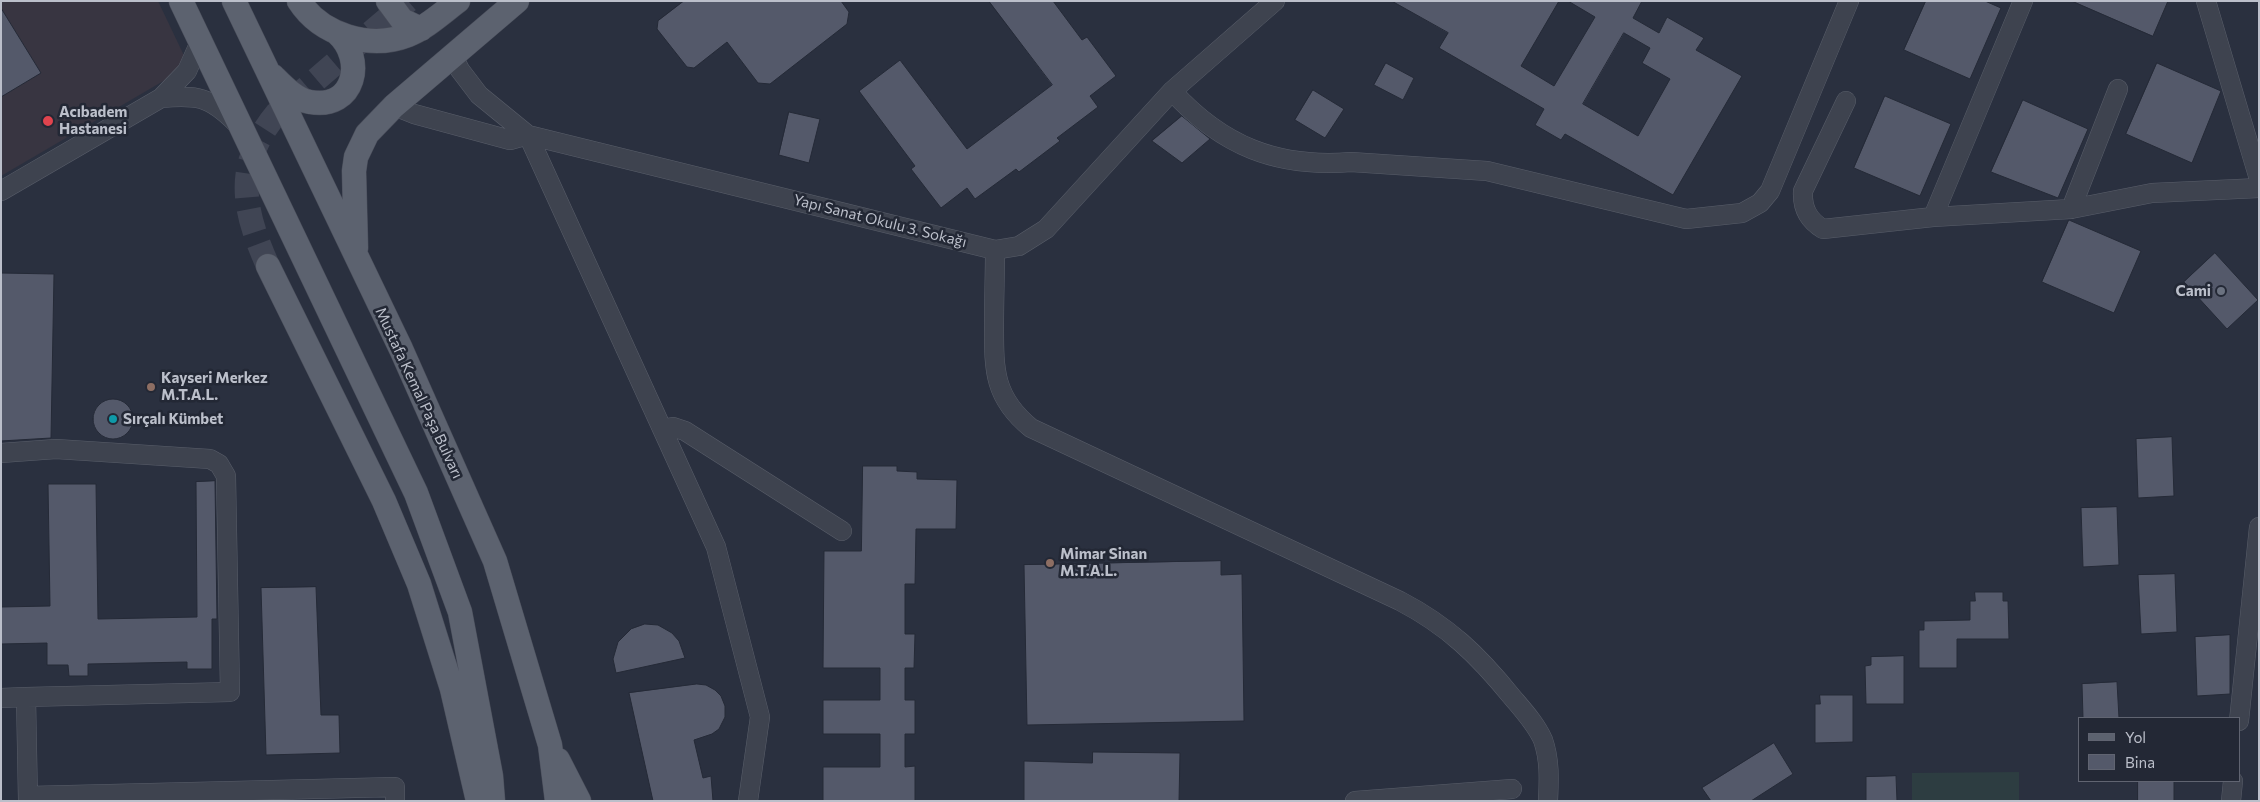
<!DOCTYPE html>
<meta charset="utf-8">
<style>
body{margin:0}
#map{position:relative;width:2260px;height:802px;overflow:hidden;background:#2a303f;font-family:Commissioner,sans-serif}
canvas{display:block}
.frame{position:absolute;inset:0;border:2px solid #bbbfca;pointer-events:none}
.legend{position:absolute;left:2078px;top:717px;width:162px;height:65px;box-sizing:border-box;background:#232835;border:1px solid #606471;margin:0;padding:6px 9px;list-style:none;font-size:15px;color:#bbbfca}
.legend li{display:flex;align-items:center;gap:10px;height:25px}
.legend b{width:25px;border:1px solid #606471}
</style>
<div id="map">
<canvas width="2260" height="802"></canvas>
<div class="frame"></div>
<ul class="legend">
<li><b style="height:6px;background:#5c626f"></b>Yol</li>
<li><b style="height:14px;background:#54596a"></b>Bina</li>
</ul>
</div>
<script>
const c = document.querySelector('canvas').getContext('2d');
c.lineJoin = 'round';
function fill(path, color) { c.fillStyle = color; c.fill(path, 'evenodd'); }
function trace(path, color, width, dash) { c.strokeStyle = color; c.lineWidth = width; c.lineCap = dash ? 'butt' : 'round'; c.setLineDash(dash || []); c.stroke(path); }
function write(font, color, halo, rows, align = 'center') {
  c.font = font + ' Commissioner,sans-serif'; c.lineWidth = 5; c.setLineDash([]); c.textBaseline = 'middle'; c.strokeStyle = halo; c.fillStyle = color; for (const [text, x, y, turn = 0] of rows) {
    c.save(); c.translate(x, y); c.rotate((+turn || 0) * Math.PI / 180); c.textAlign = isNaN(turn) ? turn : align; if (halo) c.strokeText(text, 0, 0); c.fillText(text, 0, 0); c.restore();
  }
}
const medical = new Path2D(`
 M1,1H158L189,66L1,176Z`);
const green = new Path2D(`
 M2019,772V801H1912V773Z`);
const building = new Path2D(`
 M684,1H841L849,12L847,24L770,84L758,83L727,42L694,68L687,67L657,29L658,21Z
 M989,1H1053L1082,40L1087,37L1116,76L1090,96L1098,107L1057,138L1060,141L1019,172L1016,169L975,199L967,188L941,208L911,169L915,166L859,91L900,60L967,149L1052,85Z
 M1392,1H1559L1521,66L1554,86L1595,17L1568,1H1642L1633,18L1659,33L1667,17L1704,38L1696,50L1742,76L1673,195L1565,134L1561,140L1535,125L1544,109L1439,48L1448,33ZM1624,33L1650,48L1642,63L1670,79L1638,136L1583,104Z
 M1926,1H1985L2001,8L1970,79L1904,50Z
 M2072,1H2168L2153,36Z
 M1,8L41,73L1,97Z
 M1386,63L1414,78L1403,100L1374,85Z
 M2157,63L2221,91L2192,163L2126,134Z
 M1313,90L1344,109L1325,138L1295,120Z
 M1885,96L1951,124L1920,196L1854,168Z
 M2023,100L2088,129L2058,198L1991,172Z
 M789,112L820,119L809,163L779,155Z
 M1182,116L1210,139L1182,163L1152,141Z
 M2069,220L2141,251L2114,313L2042,282Z
 M2215,253L2258,300L2227,329L2184,282Z
 M1,273L54,274L51,438L1,441Z
 M93 419a20 20 0 1 1 40 0a20 20 0 1 1-40 0Z
 M2172,437L2174,496L2138,498L2136,439Z
 M863,466H897V471L917,472V479L957,480L956,529H916L915,584H905V634H915L914,668H905V700H915V734H905V767L915,766V801H823V767H880V734H823V700H880V668H823L824,551H861Z
 M215,481L217,619H212V669H187V662L88,664V676H69L68,665H47V643L1,644V607L50,606L48,484H96L98,619L197,617L196,482Z
 M2117,507L2119,565L2083,567L2081,508Z
 M1221,561V575L1242,574L1244,721L1027,725L1024,565Z
 M2175,574L2177,632L2141,634L2138,575Z
 M316,587L321,715H339L340,753L266,755L261,588Z
 M1975,592H2003V601H2008L2009,639H1957V668H1919V630H1924V621L1970,620V601H1975Z
 M645,624L658,625L672,633L679,641L685,658L616,673L613,659L618,642L631,629Z
 M2230,635V694L2197,696L2195,637Z
 M1904,656V704H1866L1865,666L1871,665V657Z
 M2117,682L2119,718H2083L2082,684Z
 M697,684L706,685L715,690L721,696L725,706V717L719,729L712,734L694,740L703,778L711,776L713,801H653L629,693Z
 M1820,695H1853V742L1815,743V704H1820Z
 M1774,743L1793,774L1751,801H1711L1702,788Z
 M1093,752L1180,753L1179,801H1024V761L1092,763Z
 M1896,776L1897,801H1866V777Z
 M2138,781H2174V801H2138Z`);
const majorTunnel = new Path2D(`
 M268,266C242,208 234,165 277,113L408,1`);
const minor = new Path2D(`
 M2206,1L2259,179
 M453,56L460,70L479,95L528,135L716,547L760,717L748,801
 M1172,91C1222,146 1277,168 1351,162L1487,171L1686,219L1742,213L1760,203L1770,191L1849,1
 M161,98C197,95 209,96 236,123
 M1846,101L1803,191C1802,208 1808,220 1823,229L1933,217L2071,209L2152,193L2259,188
 M394,106L414,114L510,140L528,135L995,250L1019,246L1046,229L1172,91L1275,1
 M1,191L161,98L187,71L200,42
 M2071,209L2118,89
 M1933,217L2023,1
 M995,250C995,274 994,299 994,324C994,369 993,397 1031,428L1400,601C1448,626 1478,655 1512,697C1523,710 1536,724 1543,740C1550,760 1549,780 1548,801
 M662,429L673,427L685,431L842,531
 M1,453L56,449L210,459L219,464L226,476L230,692L26,697L28,801
 M1,698L26,697
 M2239,721L2259,527
 M28,796L395,787V801
 M1355,801L1512,789
 M2231,801L2233,781`);
const major = new Path2D(`
 M181,1L416,493L460,612L491,776L493,801
 M234,1L401,349L495,561L550,745L557,801
 M299,1C321,35 370,50 408,35C426,28 442,13 458,1
 M388,1L402,20L421,29
 M273,76C283,86 296,100 310,102C355,110 366,59 337,33
 M356,248L354,171L356,157L367,134L394,106L517,1
 M268,266L384,501L419,584L452,689L478,801
 M558,760L579,801`);
const markers = [
 [48,121,6,"#e0444e"],
 [2221,291,5,"#6b7280"],
 [151,387,5,"#8d6e63"],
 [113,419,5,"#0f9aa8"],
 [1050,563,5,"#8d6e63"]
];
const poiNames = [
 ["Acıbadem",59,112],
 ["Hastanesi",59,129],
 ["Cami",2211,291,"right"],
 ["Kayseri Merkez",161,378],
 ["M.T.A.L.",161,395],
 ["Sırçalı Kümbet",123,419],
 ["Mimar Sinan",1060,554],
 ["M.T.A.L.",1060,571]
];
const streetNames = [
 ["Yapı Sanat Okulu 3. Sokağı",880,221,14],
 ["Mustafa Kemal Paşa Bulvarı",419,393,65]
];
fill(medical, '#383541');
fill(green, '#2d3d41');
fill(building, '#54596a');
trace(building, '#252a37', 1);
trace(majorTunnel, '#404554', 24, [24, 12]);
trace(minor, '#595e6a', 20);
trace(major, '#484c59', 25);
trace(minor, '#3e434f', 19);
trace(major, '#5c626f', 24);
for (const [x, y, r, color] of markers) { const dot = new Path2D(); dot.arc(x, y, r, 0, 2 * Math.PI); c.fillStyle = color; c.fill(dot); trace(dot, '#232835', 2); }
write('bold 15px', '#bbbfca', '#232835', poiNames, 'left');
write('15px', '#bbbfca', '#232835', streetNames);
</script>
